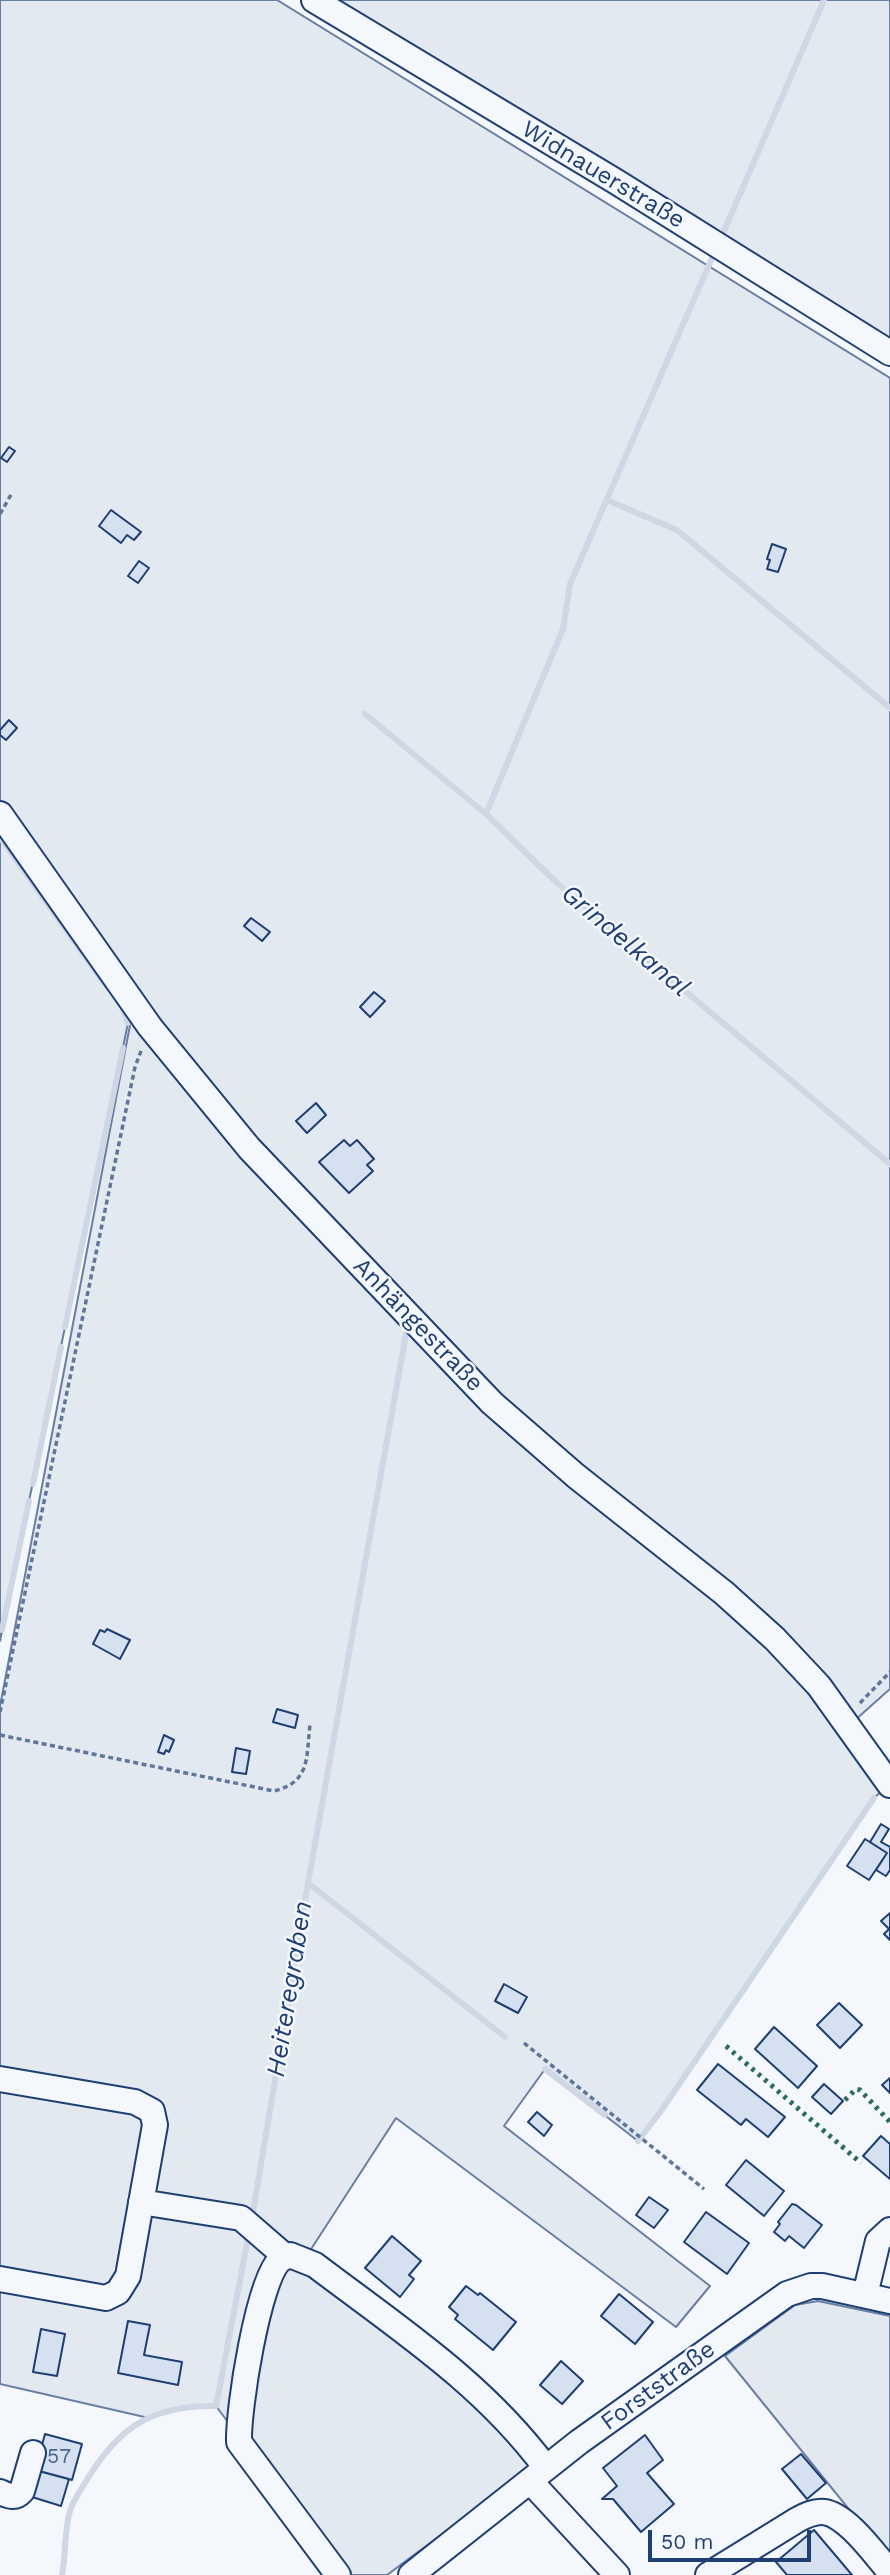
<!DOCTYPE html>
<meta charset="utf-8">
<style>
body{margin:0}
#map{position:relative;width:890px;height:2575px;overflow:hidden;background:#f4f7fb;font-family:"Work Sans",sans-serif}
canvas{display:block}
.scale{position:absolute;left:648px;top:2530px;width:163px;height:32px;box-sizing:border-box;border:4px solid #1d3f73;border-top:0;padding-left:9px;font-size:21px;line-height:24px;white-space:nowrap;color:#1d3f73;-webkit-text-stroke:5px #f4f7fb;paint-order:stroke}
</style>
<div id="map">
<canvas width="890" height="2575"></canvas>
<div class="scale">50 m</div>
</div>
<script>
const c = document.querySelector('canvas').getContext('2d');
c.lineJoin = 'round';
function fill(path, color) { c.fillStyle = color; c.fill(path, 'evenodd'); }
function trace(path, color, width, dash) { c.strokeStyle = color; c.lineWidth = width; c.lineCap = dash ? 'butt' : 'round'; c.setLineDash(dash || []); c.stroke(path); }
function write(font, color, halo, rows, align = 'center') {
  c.font = font + ' "Work Sans",sans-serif'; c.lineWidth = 5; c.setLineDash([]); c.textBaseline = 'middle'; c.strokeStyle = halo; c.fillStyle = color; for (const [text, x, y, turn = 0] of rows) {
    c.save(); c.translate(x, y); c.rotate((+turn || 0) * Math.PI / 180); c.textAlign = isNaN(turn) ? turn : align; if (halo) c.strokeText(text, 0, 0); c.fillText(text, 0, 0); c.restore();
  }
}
const green = new Path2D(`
 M0,0H277L890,378V1689L845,1729L884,1789L874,1798L661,2111L638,2141L545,2069L504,2126L710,2286L676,2327L396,2118L304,2260L551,2453L387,2575H342L216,2406H193L149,2418L0,2384V1706L135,999L0,808ZM406,1328V1334L371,1526Z
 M336,0H890V343Z
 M0,838L126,1014L128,1023L0,1641Z
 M818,2301L890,2316V2560L725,2356L795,2305Z`);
const stream = new Path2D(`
 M721,238L824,0
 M607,500L677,530L890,708
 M365,714L486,814L556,882L890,1164
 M486,814L563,629L570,584L712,258
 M0,837L107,987
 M123,1010L128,1023
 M65,1327L123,1048
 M33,1484L61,1347
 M2,1630L29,1501
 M308,1883L406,1334
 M545,2069L605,2115
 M638,2141L661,2111L874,1798
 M252,2218L308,1883L505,2037
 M62,2575C66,2555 64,2531 70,2511C73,2500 82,2488 88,2478C120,2426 153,2405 216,2406L249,2233`);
const building = new Path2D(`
 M9,447L15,451L7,462L1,458Z
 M111,510L141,532L134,540L127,535L121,543L99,526Z
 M772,544L786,549L778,572L767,569L770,560L767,559Z
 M139,561L149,568L138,583L128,576Z
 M9,720L17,728L6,740L0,735V730Z
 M251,918L270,932L262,941L244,926Z
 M374,992L385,1001L370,1017L360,1007Z
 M316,1103L326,1115L307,1133L296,1121Z
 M344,1140L350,1146L357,1140L374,1159L367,1165L373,1171L349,1193L319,1162Z
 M107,1629L130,1640L120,1659L93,1644L100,1630L105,1632Z
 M277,1709L298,1715L295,1728L273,1722Z
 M164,1735L174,1740L169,1752L166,1750L164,1754L158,1752Z
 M236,1748L250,1751L246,1774L232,1772Z
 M881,1824L889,1829L881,1842L890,1847V1870L886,1876L876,1870L887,1853L870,1842Z
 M865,1839L887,1853L869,1880L847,1866Z
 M890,1913V1940L884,1934L889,1929L881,1921Z
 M504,1984L527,1997L518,2013L495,2001Z
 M839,2003L862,2025L840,2048L817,2025Z
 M774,2027L817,2066L798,2088L755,2049Z
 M718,2064L785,2117L768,2137L746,2119L741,2125L697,2090Z
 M890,2078V2093L882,2085Z
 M824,2084L843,2101L831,2114L812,2097Z
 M537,2112L552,2125L544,2136L528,2122Z
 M881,2136L890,2144V2179L863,2156Z
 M746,2160L784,2191L764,2216L726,2185Z
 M649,2197L668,2210L654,2228L636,2215Z
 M792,2204L796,2205L822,2225L804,2248L789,2236L785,2241L774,2232L780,2224L778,2222Z
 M706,2212L749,2243L727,2274L684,2242Z
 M392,2236L421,2261L409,2275L414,2279L400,2297L365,2268Z
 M466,2286L478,2295L480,2293L516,2322L493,2350L455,2319L458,2315L449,2307Z
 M619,2294L653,2322L635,2344L601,2316Z
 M128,2321L150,2325L144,2355L182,2362L178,2385L118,2373Z
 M41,2329L65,2334L57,2376L33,2372Z
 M561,2361L583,2381L562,2404L540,2385Z
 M45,2434L82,2444L72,2480L35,2470Z
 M645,2435L663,2460L647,2473L674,2504L641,2532L613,2499H602L617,2486L603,2468Z
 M801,2454L826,2483L807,2499L782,2469Z
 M39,2471L69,2479L61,2506L32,2497Z
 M814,2530L852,2575H787L776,2562Z`);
const path = new Path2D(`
 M0,514L12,493
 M860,1703L890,1672
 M0,1712L135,1067L141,1051
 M0,1735L274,1791C311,1782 306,1757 310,1725
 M524,2043L704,2189`);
const minor = new Path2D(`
 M314,0L615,181L890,353
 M0,814L150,1027L249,1148L492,1403L576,1476L724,1593L775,1639L819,1686L890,1785
 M0,2079L135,2102L152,2111L155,2125L128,2276L118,2292L106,2298L0,2279
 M141,2202L241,2218L286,2257
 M865,2295L878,2241L890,2230
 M530,2481L617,2575
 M0,2492C9,2496 15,2499 22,2491L33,2453
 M338,2575L239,2442C238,2410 258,2280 280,2260C283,2257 287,2257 290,2255L315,2265C398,2328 483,2383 546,2468
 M411,2575L579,2442L787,2294L811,2286H822L890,2301
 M708,2575L797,2520C806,2515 814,2511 824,2512C847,2515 875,2555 890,2572`);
const hedge = new Path2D(`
 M726,2046L861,2163
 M845,2100L856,2089L860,2090L890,2122`);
const numberNames = [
 ["57",59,2457]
];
const streetNames = [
 ["Widnauerstraße",603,175,31],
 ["Anhängestraße",418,1325,46],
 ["Forststraße",658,2386,-36]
];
const waterNames = [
 ["Grindelkanal",625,941,40],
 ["Heiteregraben",290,1989,-81]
];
fill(green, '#e3e9f0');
trace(green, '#687fa3', 2);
trace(stream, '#cfd7e4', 6);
fill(building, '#d5e0f0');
trace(building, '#1d3f73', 2);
trace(minor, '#1d3f73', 28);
trace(path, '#5e769c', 3.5, [5, 3.5]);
trace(minor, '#f4f7fb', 24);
trace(hedge, '#2c6c60', 5, [3.5, 5]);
write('21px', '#4b6792', null, numberNames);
write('24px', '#1d3f73', '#f4f7fb', streetNames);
write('italic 26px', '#1d3f73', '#f4f7fb', waterNames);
</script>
